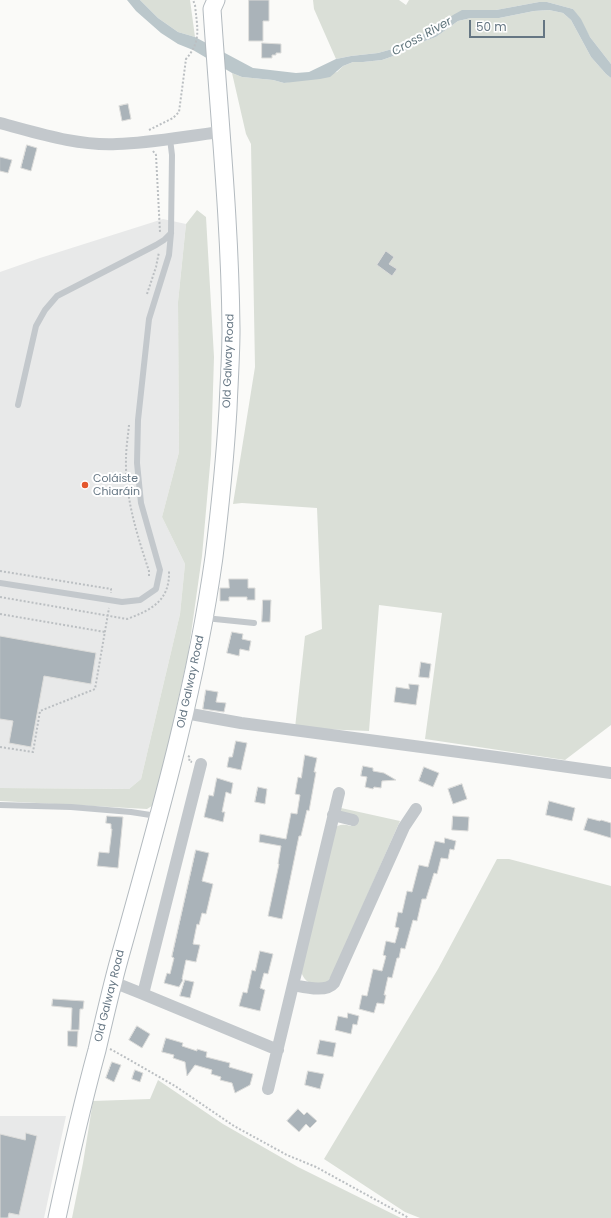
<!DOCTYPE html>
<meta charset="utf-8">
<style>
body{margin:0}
#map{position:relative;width:611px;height:1218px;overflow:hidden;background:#fafaf8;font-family:Poppins,sans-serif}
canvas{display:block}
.scale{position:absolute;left:469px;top:20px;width:76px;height:18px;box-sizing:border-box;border:2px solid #657683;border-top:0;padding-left:5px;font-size:12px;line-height:14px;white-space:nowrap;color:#657683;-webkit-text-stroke:3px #fff;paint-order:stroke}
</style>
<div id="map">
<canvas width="611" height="1218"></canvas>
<div class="scale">50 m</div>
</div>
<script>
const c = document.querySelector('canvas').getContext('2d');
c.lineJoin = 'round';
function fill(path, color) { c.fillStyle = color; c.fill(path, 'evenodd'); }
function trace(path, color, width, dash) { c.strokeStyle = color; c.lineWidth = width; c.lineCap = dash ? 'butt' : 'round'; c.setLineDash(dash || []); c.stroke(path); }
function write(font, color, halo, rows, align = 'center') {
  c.font = font + ' Poppins,sans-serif'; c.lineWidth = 4; c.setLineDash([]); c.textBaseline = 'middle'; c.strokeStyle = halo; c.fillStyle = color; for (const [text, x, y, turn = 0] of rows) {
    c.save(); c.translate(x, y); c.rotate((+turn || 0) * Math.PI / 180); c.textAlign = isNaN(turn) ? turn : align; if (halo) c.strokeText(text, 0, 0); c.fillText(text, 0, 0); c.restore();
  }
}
const built = new Path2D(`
 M163,219L186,224L178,302L179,452L162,517L185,564L180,614L141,779L129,789L0,788V272L40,258Z
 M0,1116H66L44,1218H0Z`);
const green = new Path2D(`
 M140,0H190L195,37L178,32L158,18Z
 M313,0H399L406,5L409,0H611V64L590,37L573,9L547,2H539L496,10H472L446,20L435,29L416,37L396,48L378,53L351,56L336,59L314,9Z
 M549,10L563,13L571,20L591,57L606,74L611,78V725L565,760L425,739L442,613L379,605L369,731L295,728L305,636L322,629L317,508L242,503L233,504L255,367L251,144L246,134L232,73L242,77L273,80L284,83L337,72L343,66L353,62H363L382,60L399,54L422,42L436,37L458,21L471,18H499L534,11Z
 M197,210L206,217L214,357L211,454L202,556L188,655L155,804L147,809L0,801V788L129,789L141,779L180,614L185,564L162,517L179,452L178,302L186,224Z
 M341,808L400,821L332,975L326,984C310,982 306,986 300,969L333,829C339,824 343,824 351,826L353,818L341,813Z
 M497,859H509L611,886V1218H420L405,1212L324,1159L438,969Z
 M158,1080L223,1124L298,1167L401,1218H72L83,1163L93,1101L150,1099Z`);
const water = new Path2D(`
 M127,0H140L158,18L178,32L195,37L253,68L296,73L309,72L336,59L351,56L378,53L396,48L416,37L435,29L453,15L462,10H496L539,2H547L573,9L581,19L590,37L611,64V78L606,74L591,57L571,20L563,13L549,10L534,11L499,18H471L458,21L436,37L422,42L399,54L382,60L363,62H353L343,66L330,77L320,79L284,83L273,80L242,77L232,73L193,50L178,44L161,33L136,11Z`);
const building = new Path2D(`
 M249,0H269V21H263V41H249Z
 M262,43L281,44V53H276V55H272V58H262Z
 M128,104L131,119L122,121L119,106Z
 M27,145L37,148L31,171L21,168Z
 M0,157L12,160L8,173L0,171Z
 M386,251L394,257L389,264L397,269L392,276L377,265Z
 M229,579H248V588H255V600H247V597H229V601H220V588H229Z
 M263,600H271L270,622H262Z
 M232,632L243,634L242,639L251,641L249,651L240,649L239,656L227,653Z
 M0,636L96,653L91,684L44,676L31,747L9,743L13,721L0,719Z
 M421,662L431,664L429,678L419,677Z
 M409,684L419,685L416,705L394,702L396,687L409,689Z
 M206,690L218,692L216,702L226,703L224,712L203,709Z
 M236,741L247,743L241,770L227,767L229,757H232Z
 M305,755L317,758L314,772H316L309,811L307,810L301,836H299L282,919L268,916L279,864H278L281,846L259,842L260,834L286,839L291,813L297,814L300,795L295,794L298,777L301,778Z
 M363,766L373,768V771L384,773L396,780L382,781L381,788L374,787L373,789L365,787L367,777L361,776Z
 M424,767L439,773L433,787L419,781Z
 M217,778L233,783L231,794L226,792L222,812H225L223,822L204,817L209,795L213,796Z
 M462,784L467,799L453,804L448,789Z
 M258,787L267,789L265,804L255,802Z
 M549,801L575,808L572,821L546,815Z
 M107,816L123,817L118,868L97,866L99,852L109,853L112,829H111V824L106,823Z
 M453,816L469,817L468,831L452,830Z
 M588,818L600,821L601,820L611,823V838L584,830Z
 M445,838L456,841L454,850L450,849L448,859L441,858L437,874L434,873L426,899H422L417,921L413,920L405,949L401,948L399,958H397L392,978L388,977L384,995H386L384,1004L377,1003L374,1013L359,1009L362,995L367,996L373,969L382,971L386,956L383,955L386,941L395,943L399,928L395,927L398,912L402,913L407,891L412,892L419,865L428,867L435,841L444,843Z
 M196,850L209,853L202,881L213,884L206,914L202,913L199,925L197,924L193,944L200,945L196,962L186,960L182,979L183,980L179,987L164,983L167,973L170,974L174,958L172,957Z
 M260,951L273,954L268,974L264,973L260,988L265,990L260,1011L239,1006L243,992L247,993L252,970L255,971Z
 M185,980L194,982L190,998L180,996Z
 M53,999L84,1001L83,1009H80L79,1030H71L72,1008L52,1006Z
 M348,1013L359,1016L357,1025L353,1024L351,1034L335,1030L338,1016L347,1018Z
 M137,1026L150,1034L142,1048L129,1040Z
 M68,1031H78L77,1047L68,1046Z
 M166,1038L183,1043L182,1046L197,1051V1049L207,1052L206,1057L230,1063L229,1067L253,1074L250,1085L235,1093L232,1083L220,1080L221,1077L211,1074L212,1070L195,1065L187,1076L185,1062L173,1058L174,1055L162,1052Z
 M320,1040L336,1043L333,1057L317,1054Z
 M112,1062L121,1065L114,1082L106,1078Z
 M135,1070L143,1073L140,1082L132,1079Z
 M308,1071L324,1074L320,1089L305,1085Z
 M298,1109L304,1115L307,1112L317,1121L310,1128L306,1124L299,1132L287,1121Z
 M26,1133L37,1136L19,1215L9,1213L8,1218H0V1134L25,1140Z`);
const path = new Path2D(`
 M149,130L173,118L179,112L186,59C202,41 197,27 195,5L193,0
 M153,151L156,155L160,232
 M147,294L156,267L159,252
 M129,425C128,436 126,448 126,459C125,497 137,535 149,571V577
 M0,571L111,589V593
 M0,597L127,619C151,610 170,601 169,571
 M0,614L105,632
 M0,747L33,752L40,711L95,689L109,608
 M188,756L190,757L189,761L192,762
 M110,1049L114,1051L175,1086L234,1126L287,1155L316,1167L409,1218`);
const service = new Path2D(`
 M18,405L36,326L45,310L57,296L156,245L164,240L171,233
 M0,583L122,602L140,600L156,589L160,570L141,503L137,463L138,420L149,319L169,255L171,233L172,155L170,139
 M205,618L254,623
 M0,805L71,807L131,812L157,816`);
const minor = new Path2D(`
 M0,123C38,133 77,146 117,144C152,143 186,136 221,132
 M185,713L241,723L504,758L611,773
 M333,815L353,820
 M113,982L143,994L201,764
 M293,985C304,987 326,993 334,983L404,827L416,809
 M143,994L278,1050
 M268,1089L339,793`);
const secondary = new Path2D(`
 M57,1218C69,1162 82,1105 97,1050C104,1020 111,989 119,960C156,827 195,694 214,557C220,508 225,459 228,409C229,383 231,356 231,329C230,222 219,115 212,9L216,0`);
const markers = [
 [85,485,4,"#e4572e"]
];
const streetNames = [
 ["Old Galway Road",229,361,-88],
 ["Old Galway Road",191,682,-78],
 ["Old Galway Road",110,996,-76]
];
const poiNames = [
 ["Coláiste",93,479],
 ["Chiaráin",93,492]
];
const waterNames = [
 ["Cross River",422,37,-29]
];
fill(built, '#e8e9e9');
fill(green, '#dadfd7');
fill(water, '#bbc7cb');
fill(building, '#aab3b9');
trace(building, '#dcdcda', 1);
trace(secondary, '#b3babf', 19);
trace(path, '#bbbfc2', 2, [2, 2]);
trace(service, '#c3c8cc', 6);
trace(minor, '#c3c8cc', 12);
trace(secondary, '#fff', 17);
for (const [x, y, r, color] of markers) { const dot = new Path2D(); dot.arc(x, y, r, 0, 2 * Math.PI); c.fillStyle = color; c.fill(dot); trace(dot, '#fff', 1.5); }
write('11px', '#657683', '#fff', streetNames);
write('11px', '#657683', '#fff', poiNames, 'left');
write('italic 12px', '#60757c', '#fff', waterNames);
</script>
